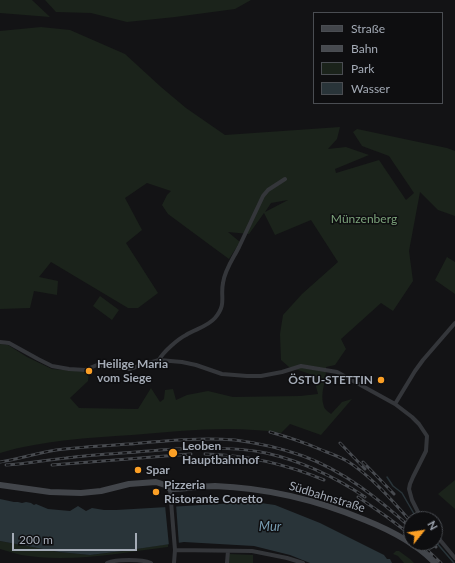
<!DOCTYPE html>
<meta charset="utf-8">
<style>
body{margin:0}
#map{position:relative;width:455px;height:563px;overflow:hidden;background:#131315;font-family:Lato,sans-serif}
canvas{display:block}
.legend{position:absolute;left:313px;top:12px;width:130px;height:92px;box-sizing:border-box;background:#0e0e10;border:1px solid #4a4d52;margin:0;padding:5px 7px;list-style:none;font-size:12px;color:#a4abb6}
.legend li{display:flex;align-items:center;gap:8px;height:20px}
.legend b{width:20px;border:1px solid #4a4d52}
.north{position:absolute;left:403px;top:511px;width:40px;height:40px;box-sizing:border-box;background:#0e0e10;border:1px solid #4a4d52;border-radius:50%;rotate:60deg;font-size:11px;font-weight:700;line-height:16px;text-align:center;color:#a4abb6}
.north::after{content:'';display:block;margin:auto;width:14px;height:18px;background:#fb9f25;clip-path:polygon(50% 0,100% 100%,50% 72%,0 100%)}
.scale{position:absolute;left:12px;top:533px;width:125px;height:18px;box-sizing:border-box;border:2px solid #a4abb6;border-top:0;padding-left:5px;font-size:12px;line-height:14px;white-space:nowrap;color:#a4abb6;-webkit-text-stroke:3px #0e0e10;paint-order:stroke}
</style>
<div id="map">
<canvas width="455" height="563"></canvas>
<ul class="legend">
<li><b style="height:5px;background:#42454a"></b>Straße</li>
<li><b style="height:5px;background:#474a4f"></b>Bahn</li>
<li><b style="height:11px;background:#1b231b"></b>Park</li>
<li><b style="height:11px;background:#293439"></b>Wasser</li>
</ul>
<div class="north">N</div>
<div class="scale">200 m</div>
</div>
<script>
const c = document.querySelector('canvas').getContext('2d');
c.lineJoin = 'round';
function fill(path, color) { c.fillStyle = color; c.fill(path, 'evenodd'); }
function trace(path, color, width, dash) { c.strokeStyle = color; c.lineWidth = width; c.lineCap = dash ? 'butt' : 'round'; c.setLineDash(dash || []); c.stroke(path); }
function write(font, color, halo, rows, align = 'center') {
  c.font = font + ' Lato,sans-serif'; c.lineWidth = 3; c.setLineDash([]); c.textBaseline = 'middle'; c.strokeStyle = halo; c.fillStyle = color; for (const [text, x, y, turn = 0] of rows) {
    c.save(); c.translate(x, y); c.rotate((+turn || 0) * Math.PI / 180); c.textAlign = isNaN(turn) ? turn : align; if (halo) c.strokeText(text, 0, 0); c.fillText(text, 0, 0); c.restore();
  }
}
const green = new Path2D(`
 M0,0H32L50,17L0,13Z
 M45,0H251L235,9L175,17L127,22L91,13L56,12Z
 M41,27L70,30L125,54L161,87L186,108L225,135L340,127L337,139L328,149L346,147L369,155L335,169L336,173L379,160L406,200L414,193L389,156L362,146L353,132L357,129L447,148L455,151V216L438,210L420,192L409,251L413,281L393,311L381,303L341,339L346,349L335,365L326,367C327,380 319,393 324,407C325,410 329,412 331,414L342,402L352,399L321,435L290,424L281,433C232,425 182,431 132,435C88,438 43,440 0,453V344L8,345L27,357L52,369L89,372L88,381L70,398L79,408L138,409L151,388L160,402L164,399L165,390L173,389L176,400L187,395L208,391L233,397L300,396L318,394L313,375L289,367L281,360L280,334L283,315L302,294L338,262L311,220L275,235L264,213L249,234L228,232L240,242L229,259L214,248L168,214L162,205L167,195L171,191L147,183L125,198L142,230L126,243L158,293L138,308H128L51,262L39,277L58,281L57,295L34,291L30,308L0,309V31ZM288,200L265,212L271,203Z
 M447,257L455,262V294L435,280Z
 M100,296L119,310L112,320L93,306Z
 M455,480V509L438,494Z
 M0,541L59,552L90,555L123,551L168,544V547C119,553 70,563 21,555C14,553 7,551 0,549Z
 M396,551H399L410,559L414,563H404L398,556L393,554Z
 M229,554L253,555V563H229Z`);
const water = new Path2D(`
 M0,499L14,502H18L22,503L26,502L31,503L34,505L36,504L48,509L70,511L78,506L86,511L92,508L104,510H116L254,502L275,505L320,523L384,555L387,559H390L392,563H310L290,555L254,546L184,542L123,551L90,555L59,552L0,541Z`);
const pier = new Path2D(`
 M176,504L179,545L169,546L165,505Z`);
const stream = new Path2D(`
 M387,477L393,486L402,493L417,519
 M435,541L454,563`);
const street = new Path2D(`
 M0,342L9,343L38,359L52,366L69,369L85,370L97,365L129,369L159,360L182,362L196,365L222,374L247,376H261L282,372L301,366L337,372L395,404L412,417L419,424L427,436L426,451L413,477L410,484L409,489L412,500L419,514L423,519
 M159,360C163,352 178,339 186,335C195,329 207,327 215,318C227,304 220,297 223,283C225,269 233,259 239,247C247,230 255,213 263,196L268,190L285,179
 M395,404L415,371L423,360L455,323
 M170,489L175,550L174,563
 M435,534L455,558
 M175,550L252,551L287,558L303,563
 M107,563C116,559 142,559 151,563
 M227,563L228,551`);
const secondary = new Path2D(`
 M0,485L50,492L81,493L101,491L129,484L156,482L165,485L170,489C185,489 200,486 215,486C268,488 317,500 365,520C390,530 416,543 435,563`);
const rail = new Path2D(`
 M270,432C288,437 306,443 324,451C332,454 340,457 347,461C370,475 393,501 411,522
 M340,443L365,469
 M205,454C247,455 286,464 324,480
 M0,462C19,459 37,453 56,450C80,447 105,446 129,444C164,441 200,437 235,440C258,443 281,448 303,456C344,471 379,499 411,528
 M363,462L394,494
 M6,465C26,464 46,460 66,458C97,454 129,453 160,450C195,448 231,446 266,453C301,461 335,477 365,497
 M52,465L191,454
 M358,497L387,517L411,535
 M420,543L441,563
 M432,543L436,547`);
const markers = [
 [89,371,4,"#fb9f25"],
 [381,380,4,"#fb9f25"],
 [173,453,5,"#fb9f25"],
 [138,470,4,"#fb9f25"],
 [156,492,4,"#fb9f25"]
];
const parkNames = [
 ["Münzenberg",364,219]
];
const poiNames = [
 ["Heilige Maria",97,364],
 ["vom Siege",97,378],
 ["ÖSTU-STETTIN",373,380,"right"],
 ["Leoben",182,446],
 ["Hauptbahnhof",182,460],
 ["Spar",146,470],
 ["Pizzeria",164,485],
 ["Ristorante Coretto",164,499]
];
const streetNames = [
 ["Südbahnstraße",327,497,17]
];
const waterNames = [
 ["Mur",270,527]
];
fill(green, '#1b231b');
fill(water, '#293439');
fill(pier, '#131315');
trace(stream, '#293439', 1.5);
trace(street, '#34363a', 4);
trace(secondary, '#42454a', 6);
trace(rail, '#474a4f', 3);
trace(rail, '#0e0e10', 1.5, [4.5]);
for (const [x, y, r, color] of markers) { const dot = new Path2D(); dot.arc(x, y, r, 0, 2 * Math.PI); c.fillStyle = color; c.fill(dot); trace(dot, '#0e0e10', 1.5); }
write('12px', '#7ba27a', '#0e0e10', parkNames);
write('bold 12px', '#a4abb6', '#0e0e10', poiNames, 'left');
write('12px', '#a4abb6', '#0e0e10', streetNames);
write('italic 13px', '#799eb3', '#0e0e10', waterNames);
</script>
